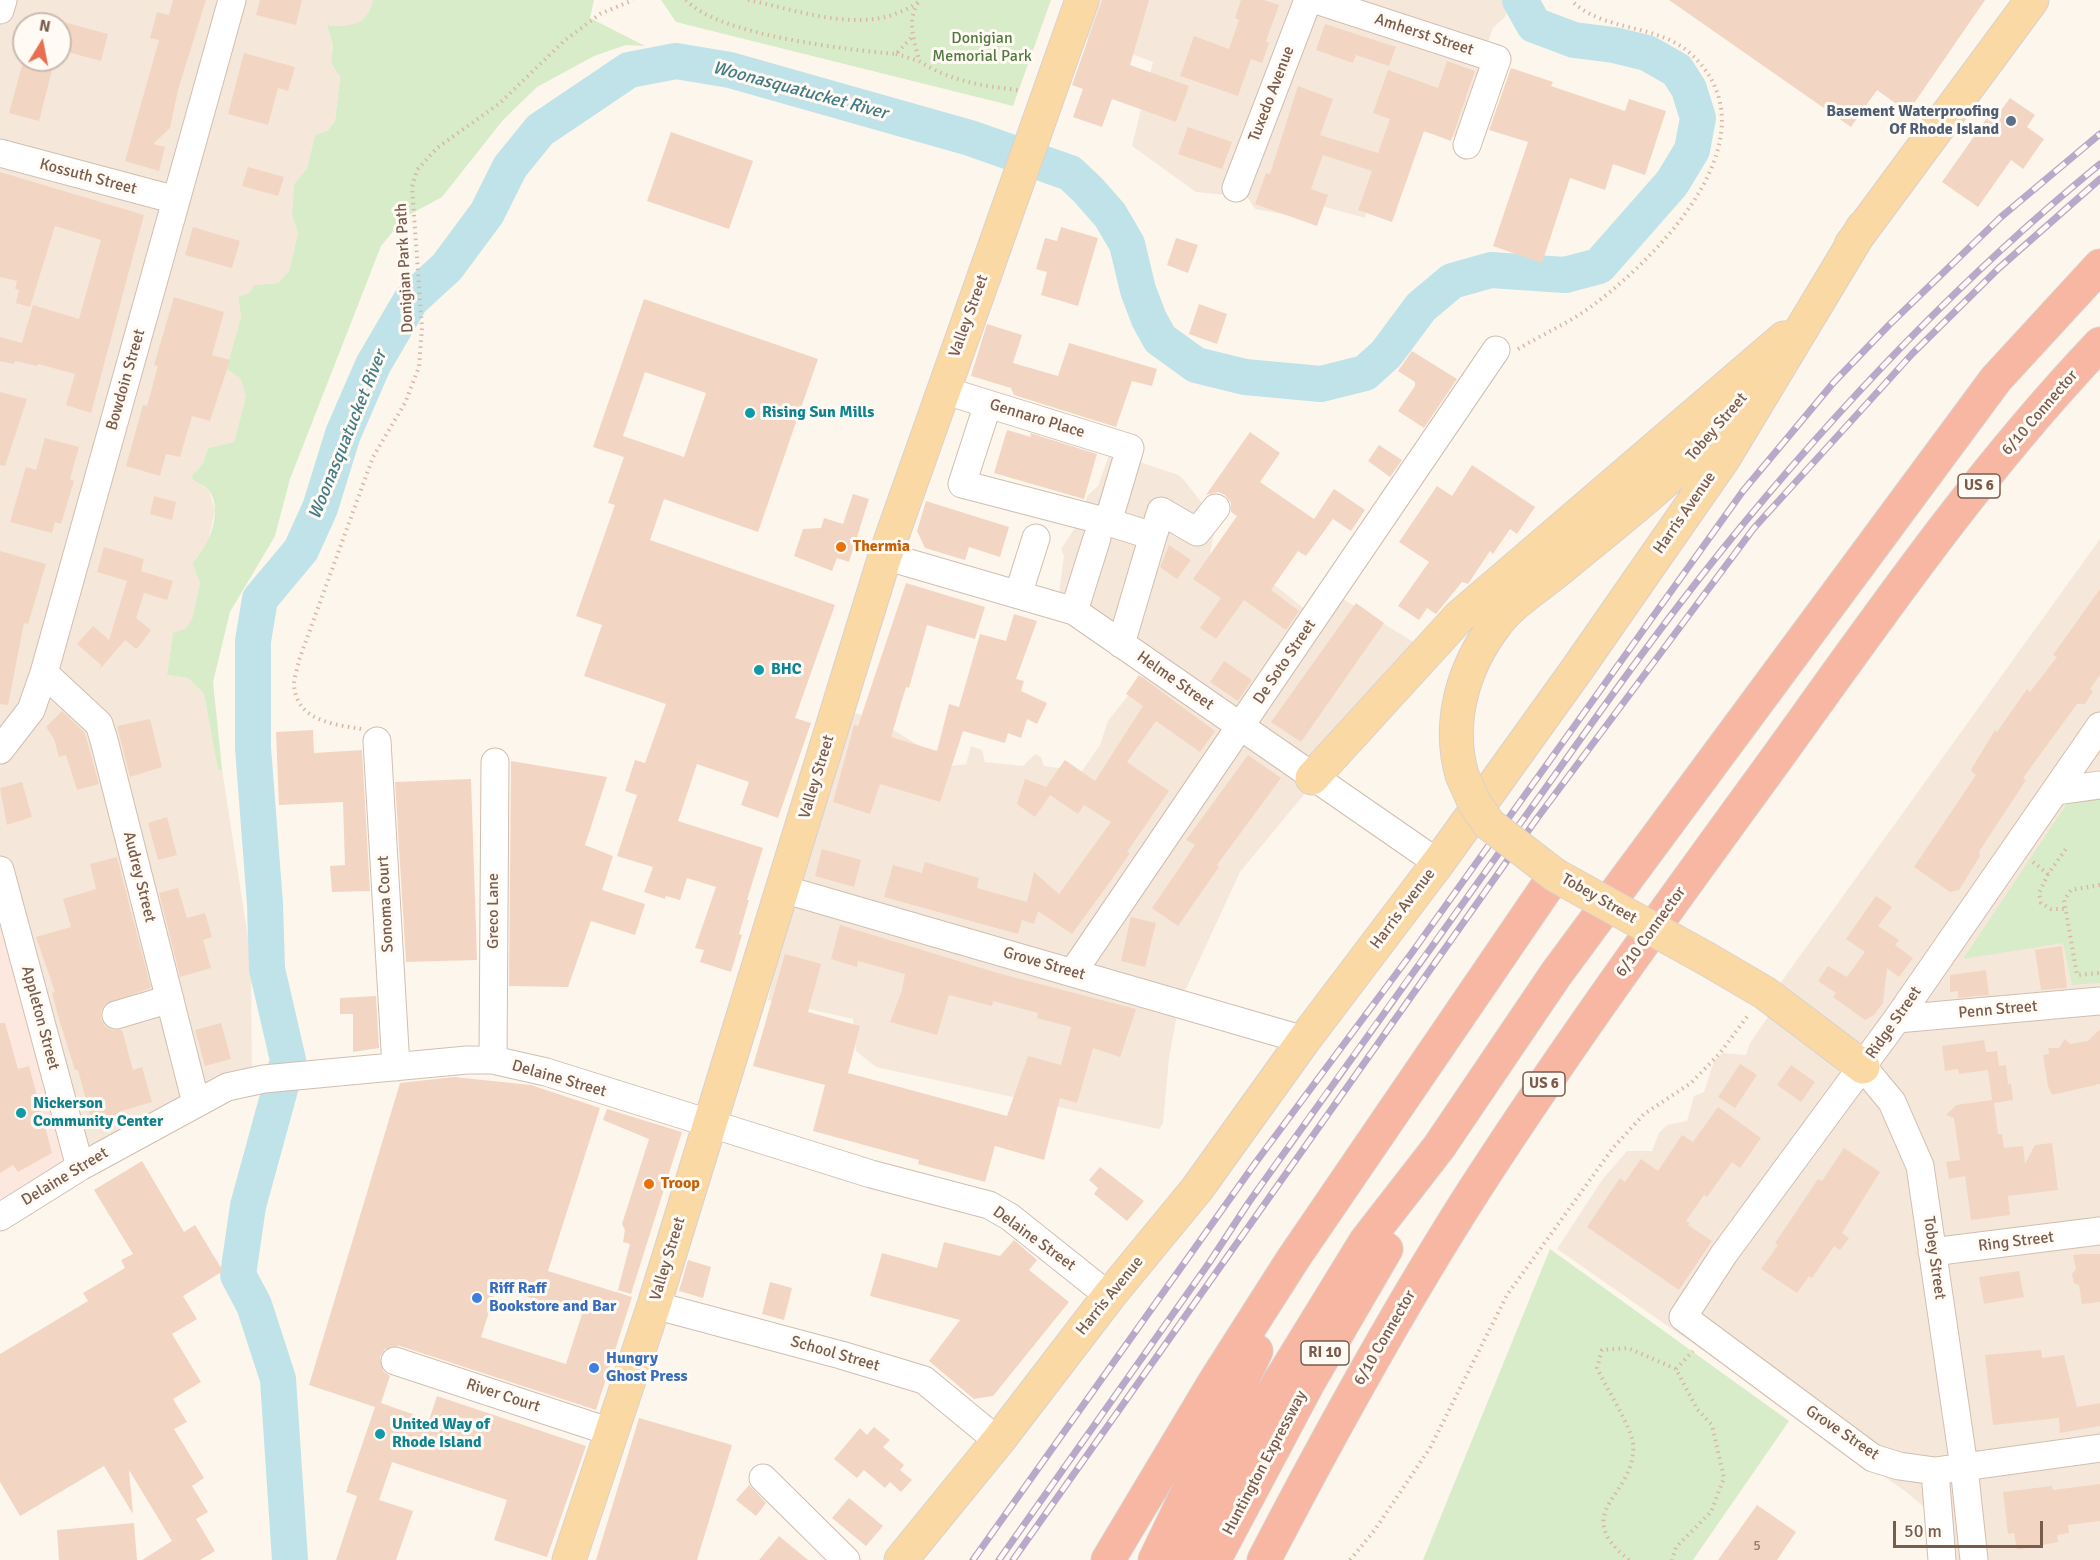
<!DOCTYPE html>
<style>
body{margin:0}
#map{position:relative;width:2100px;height:1560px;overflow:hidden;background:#fdf6ec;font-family:Signika,sans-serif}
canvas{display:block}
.north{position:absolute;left:12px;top:12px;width:60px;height:60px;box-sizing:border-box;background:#fffaf3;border:2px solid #cabbb1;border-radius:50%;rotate:10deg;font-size:16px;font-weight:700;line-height:24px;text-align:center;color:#7a5c4d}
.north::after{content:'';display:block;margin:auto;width:21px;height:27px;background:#e76f51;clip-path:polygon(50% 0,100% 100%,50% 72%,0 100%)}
.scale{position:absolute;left:1893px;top:1521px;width:150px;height:27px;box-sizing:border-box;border:3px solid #7a5c4d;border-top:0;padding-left:8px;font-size:18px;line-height:21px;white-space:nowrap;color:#7a5c4d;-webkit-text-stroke:4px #fffaf3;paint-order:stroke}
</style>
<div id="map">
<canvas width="2100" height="1560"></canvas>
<div class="north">N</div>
<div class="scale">50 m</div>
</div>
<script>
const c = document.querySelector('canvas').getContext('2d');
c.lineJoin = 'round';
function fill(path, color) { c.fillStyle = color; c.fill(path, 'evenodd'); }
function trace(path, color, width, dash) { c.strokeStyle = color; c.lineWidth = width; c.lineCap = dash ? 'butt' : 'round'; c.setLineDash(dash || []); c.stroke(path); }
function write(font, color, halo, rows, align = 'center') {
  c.font = font + ' Signika,sans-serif'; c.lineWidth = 6; c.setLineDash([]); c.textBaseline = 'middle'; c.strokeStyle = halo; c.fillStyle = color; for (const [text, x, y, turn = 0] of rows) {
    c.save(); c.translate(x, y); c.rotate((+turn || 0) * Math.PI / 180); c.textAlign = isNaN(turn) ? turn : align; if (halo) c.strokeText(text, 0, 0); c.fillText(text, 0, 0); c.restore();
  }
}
const residential = new Path2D(`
 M0,0H373L370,12L363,22L348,26L327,25L333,46L331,63L340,77L335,121L327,131L315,135L307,168L294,184L292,216L298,233L289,271L278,283L256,285L249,294L238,297L241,317L226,369L240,378L246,396L234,442L208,448L203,463L191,477L209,491L215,510L207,546L192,563L200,583L192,620L186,628L173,634L167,675L188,678L204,694L218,769H222L251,957L252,1086L93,1170L0,887ZM24,24H60V60H24Z
 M1082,0H1507L1506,16L1493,28L1484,54L1466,139L1415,131L1372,185L1365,218L1304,201L1293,216L1255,209L1240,186L1225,195L1196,192L1132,146L1153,62L1072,33Z
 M1110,452L1178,475L1184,480L1216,521L1208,565L1267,579L1320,621L1340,597L1438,657L1312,785L1240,872L1179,1004L1169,1058L1163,1123L1159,1129L876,1067L856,1051L853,1019L768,1000L790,899L842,708L882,723L952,766L966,764L971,746L982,750L985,762L1023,766L1035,754L1041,757L1044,766L1082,771L1100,745L1108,721L1149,669L1057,609L1064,556L1061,549L1080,520L1088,495L1098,486Z
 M2100,539V1560H1956L1949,1528L1905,1491L1557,1249L1602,1180L1627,1151H1652L1659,1133L1667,1125L1687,1121L1694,1096L1704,1092L1714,1061L1723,1053L1746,1055L1750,1043L1776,1005L1771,996Z`);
const commercial = new Path2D(`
 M0,887L86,1170L0,1224Z`);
const green = new Path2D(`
 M373,0H594L590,18L645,46L626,45L594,56L537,87L503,120L442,197L405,217L381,246L290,479L275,536L230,612L213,682L222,769L218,770L204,694L188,678L167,675L173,633L186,628L192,619L200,583L192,563C208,548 223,513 210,492C206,485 196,484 191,477L203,463L208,448L234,442L246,396L240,378L226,369L241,317L238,297L249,293L255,285L278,283L289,271L298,233L292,216L294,184L307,168L315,135L327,131L335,121L340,77L331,63L333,46L327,25C351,27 367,26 373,0Z
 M661,0H1051L1013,106L676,22Z
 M2100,799V983L2072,985L2063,943L1963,959L2068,802Z
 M1550,1249L1789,1421L1693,1560H1423Z`);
const river = new Path2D(`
 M290,1560L278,1379L254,1305L238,1275L248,1206L288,1060L267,969L265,904L253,748V641L260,599L301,550L320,508L343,434L373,365L411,300L447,267L487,213L510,167L540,130L629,70L676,61L730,70L970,138L1070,173L1088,190L1110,215L1127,244L1138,290L1149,319L1160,339L1196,365L1245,377L1321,384L1365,373L1386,354L1421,307L1452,281L1491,270L1565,275L1599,266L1672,183L1692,150L1698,118L1689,89L1677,70L1647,53L1614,45L1574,40L1534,25L1520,0`);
const building = new Path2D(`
 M173,0H206L178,90L170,128L153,144L165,147L159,171L125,161L159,40L150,38L157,12L169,15Z
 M260,0H302L296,25L256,15Z
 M1102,0H1149L1130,65L1189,86L1176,122L1112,99L1102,127L1073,117L1083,89L1072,85Z
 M1241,0H1264L1279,5L1266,41L1269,43L1262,63L1251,59L1238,96L1180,76L1194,36L1229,49L1239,20L1235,18Z
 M1669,0H1985L1908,112L1877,90L1851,127Z
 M60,21L108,34L101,61L60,50Z
 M1325,24L1396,47L1389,66L1356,55L1353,63L1316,50Z
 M244,53L295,67L288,91L278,88L268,125L228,114Z
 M1447,61L1475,71L1451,141L1424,131L1392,222L1358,210L1372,171L1323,155L1311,189L1328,195L1317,226L1255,204L1266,173L1270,174L1298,86L1333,99L1320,135L1378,153L1390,119L1373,113L1388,70L1438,88Z
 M23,62L52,70L39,121L9,113Z
 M1511,68L1553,82L1551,86L1625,111L1629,99L1666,111L1645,175L1613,164L1605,190L1570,178L1542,263L1493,246L1528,142L1489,130Z
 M2010,98L2035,115L2027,127L2044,139L2023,169L2011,160L1978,207L1942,182L1996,105L2002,109Z
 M1188,127L1232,142L1222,169L1178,154Z
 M671,132L753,161L729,229L647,201Z
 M248,167L284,177L278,196L242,186Z
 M0,172L144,215L91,413L66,405L75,374L38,364L37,366L15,361L14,364L0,361V337L22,343L33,305L79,319L101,240L55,226L30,307L16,303L19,290L15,289L17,281L0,277Z
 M193,227L240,241L232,268L185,255Z
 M1061,227L1098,238L1078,306L1041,295L1047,272L1036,269L1045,238L1057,241Z
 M1176,238L1198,245L1188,273L1167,265Z
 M174,297L224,312L212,355L230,360L210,421L192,416L180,457L166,454L160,476L126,466L143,405L147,406L158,366L154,365Z
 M644,299L818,359L758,532L664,499L650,540L835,605L795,718L811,723L778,818L741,805L749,782L697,764L678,821L763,848L747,900H749L739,934L742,935L731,972L700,962L704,950L695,948L716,887L687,878L680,900L666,896L665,899L644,892L653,867L617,856L637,795L625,791L635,760L645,763L666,704L584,676L602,625L576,616L615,505L608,503L624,457L593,447ZM645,372L706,393L684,457L623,436Z
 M1199,304L1227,314L1217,344L1189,334Z
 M987,324L1022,335L1013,363L1058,376L1069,343L1157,369L1152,386L1132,381L1116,427L1014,395L1011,388L971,376Z
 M1412,351L1457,379L1424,428L1398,411L1415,386V382L1398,371Z
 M0,392L27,399L5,466L0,465Z
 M1007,430L1031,437L1030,433L1097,454L1084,499L994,473Z
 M1250,432L1280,453L1260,482L1314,519L1334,489L1365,510L1351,531L1333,519L1306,556L1298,551L1271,590L1299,611L1286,630L1244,600L1216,639L1200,628L1221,598L1193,579L1237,516L1231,512V503L1225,495L1218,492L1206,495Z
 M45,438L79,447L70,479L74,481L61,524L55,522L52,533L10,522L26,467L36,470Z
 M1379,445L1402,460L1390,477L1368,461Z
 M1472,465L1535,507L1517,534L1510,529L1493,554L1490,551L1468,584L1462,582L1436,614L1427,608L1419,620L1398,606L1429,562L1399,542L1437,486L1452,496Z
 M853,494L869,499L849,562L837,558L832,571L794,556L803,529L821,528L824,518L843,524Z
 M154,496L176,502L172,520L150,514Z
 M926,501L1009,527L1000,557L969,547L965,560L925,548L917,531Z
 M1169,545L1191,560L1177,579L1160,567Z
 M104,547L144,559L141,571L173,581L167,600L144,593L136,618L151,630L141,644L136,649L125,640L100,669L101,665L77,644L93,626L109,640L127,581L97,572Z
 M0,551L46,564L28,624L24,623L8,705L0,704Z
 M906,583L985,607L975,639L927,625L909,688L906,687L891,737L937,751L949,704L959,707L980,634L1006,641L1014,614L1037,621L1016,679L1024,681L1021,691L1047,703L1037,724L1027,719L1021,738L1008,733L1005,743L963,731L940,802L880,784L870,814L833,802L854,725L858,726Z
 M2100,589V675L2090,689L2093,691L2085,704H2077L2023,778L2026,780L1986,841L1979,852L1980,856L1959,890L1950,892L1914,867L1976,775L1971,771L1972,768L1995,730L1997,732L2027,689L2030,692L2057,657L2053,655Z
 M1356,603L1384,623L1301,742L1271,722Z
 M1224,661L1252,680L1238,701L1210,682Z
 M1139,675L1215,731L1200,752L1156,721L1127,762L1169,791L1127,852L1130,853L1117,872L1072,934L1038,911L1034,924L1022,920L1018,934L884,897L893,865L922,873L925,862L979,878L977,888L1027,902L1034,872L1059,894L1111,822L1084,805L1078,814L1050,795L1035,817L1017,804L1025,779L1046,787L1065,760L1095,781L1143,706L1126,694Z
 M62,711L85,733L99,784L77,790L66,755L59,757L54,739L46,727Z
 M150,719L162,767L130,777L117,726Z
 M313,730L314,753L362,750L370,891L332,892L330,866L345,865L343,802L279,805L276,732Z
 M1248,755L1281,778L1217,865L1219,867L1178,926L1152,908L1195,845L1186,840Z
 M511,761L607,777L585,845L613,856L602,890L645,904L635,935L591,921L568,987L509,986Z
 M471,779L477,960L406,962L395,782Z
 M22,782L32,817L7,825L0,788Z
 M167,817L177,855L158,860L148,823Z
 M822,849L861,860L854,887L815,876Z
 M117,857L151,988L105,1004L101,1011V1019L105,1026L112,1030H122L133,1070L142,1067L152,1102L118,1112L119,1118L93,1126L78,1070H75L59,1019L52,993L55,992L36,937L71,927L63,899L96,889L90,864Z
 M178,888L187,918L205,913L212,937L203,940L211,968L180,977L159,893Z
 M1876,896L1892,907L1878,926L1899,940L1895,945L1913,958L1899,977L1887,968L1883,1003L1874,1015L1865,1020L1833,997L1836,993L1818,981L1828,966L1847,977L1865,952L1846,939Z
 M1131,917L1156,923L1145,967L1121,961Z
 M840,925L1001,974L1136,1009L1120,1057L1093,1048L1077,1103L1060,1098L1044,1160L995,1146L985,1182L918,1164L919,1160L813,1131L825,1085L753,1066L785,954L821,964L808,1012L860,1026L848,1073L1007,1116L1028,1056L1061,1065L1071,1027L1037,1018L1038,1013L993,1001L992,1006L949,995L937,1035L890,1022L902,990L905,974L858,961L857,967L831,959Z
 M2062,946L2067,988L2041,990L2035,950Z
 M1986,970L1989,995L1958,998V991L1950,992V975Z
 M376,996L379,1048L353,1052V1014H340V998Z
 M0,1023H5L18,1069L29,1066L52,1153L18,1172L13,1165L0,1173Z
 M221,1023L231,1059L205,1066L195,1030Z
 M2100,1029V1084L2052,1095L2048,1086L2043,1055L2049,1054L2048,1048H2059L2065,1039L2070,1044L2088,1041Z
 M1984,1040L1986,1052L1997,1051L1999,1066L2006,1065L2008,1084H2011L2013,1100L1994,1103L1998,1134H2002L2004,1148L2023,1146L2025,1164L2035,1145L2052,1143L2058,1190L2008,1196L2010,1215L1971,1220L1965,1176L1949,1179L1946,1162L1960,1160L1954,1118L1946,1115L1956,1105L1992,1100L1988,1070L1959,1074L1958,1069L1945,1071L1942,1046Z
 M1740,1064L1757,1075L1735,1108L1718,1097Z
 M1791,1065L1815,1082L1801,1102L1777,1085Z
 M454,1077L531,1085L600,1108L548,1271L632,1297L596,1410L400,1346L385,1349L380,1357L383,1371L390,1376L381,1403L429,1420L437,1396L586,1446L547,1557L494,1540L507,1500L392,1462L379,1500L413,1511L396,1560H336L357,1496L346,1492L375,1407L309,1385L400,1083ZM497,1287L582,1314L566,1364L481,1337Z
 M1718,1107L1761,1138L1740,1168L1732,1162L1707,1197L1704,1195L1686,1221L1690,1223L1688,1225L1712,1241L1679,1290L1587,1227L1620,1178L1625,1182L1641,1159L1658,1171L1682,1135L1693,1142Z
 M607,1109L682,1132L631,1294L618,1290L630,1244L623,1242L625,1230L622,1224L649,1139L603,1120Z
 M1844,1148L1880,1172L1842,1233L1849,1238L1840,1250L1834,1246L1812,1278L1809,1276L1797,1293L1761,1269L1778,1245L1775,1243L1818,1179L1822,1181Z
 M142,1161L184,1232L195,1225L223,1271L183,1296L197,1319L172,1334L201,1382L173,1399L187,1422L174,1429L204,1478L192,1486L208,1512L196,1519L215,1551L200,1560H142L172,1541L129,1470L133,1514L104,1466L20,1516L0,1482V1354L88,1301L83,1293L125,1268L121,1260L133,1254L94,1190Z
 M1100,1167L1144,1201L1127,1221L1094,1194L1098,1188L1089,1180Z
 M1014,1240L1037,1260L1029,1270L1069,1302L993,1396L974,1399L929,1361L960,1320L870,1296L882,1253L937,1268L944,1242L1000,1256Z
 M2084,1254H2100V1302L2082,1304L2079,1285L2074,1283L2072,1274L2076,1269L2073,1255Z
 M688,1260L711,1267L703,1298L679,1291Z
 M2019,1271L2024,1297L1984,1304L1979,1277Z
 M770,1282L792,1288L784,1320L762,1314Z
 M2041,1350L2042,1358L2064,1355L2077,1407L2100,1403V1426L2060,1433L2059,1418L1993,1425L1985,1355Z
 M639,1418L732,1445L697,1560H596Z
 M874,1427L890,1440L883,1447L904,1465L900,1470L912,1480L901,1492L890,1482L885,1488L864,1470L857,1478L834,1459L860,1428L867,1435Z
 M2100,1484V1521L2068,1525L2069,1533L2057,1535L2058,1542L2017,1550L2014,1533L2008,1534L2003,1492L2052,1486L2053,1490Z
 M749,1485L766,1503L756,1516L736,1500Z
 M849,1498L883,1526L866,1546L832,1518Z
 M1757,1505L1796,1532L1777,1560H1718Z
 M134,1523L137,1560H59L57,1530Z
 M779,1536L808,1560H759Z`);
const path = new Path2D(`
 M686,0C717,35 849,50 896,54L913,36
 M748,0C804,11 870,39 921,0
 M918,3C906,22 915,41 919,61C950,81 982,86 1018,90
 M896,54L919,61
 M1518,349C1543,334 1573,321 1596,303C1663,252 1778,133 1690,53C1656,23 1602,32 1571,0
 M361,729C333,724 296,721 294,684C294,677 298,667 299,660L373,457L405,403L419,367L422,328L412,187L417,170L437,148L500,103L564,41L600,14L633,0
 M2033,862L2048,874L2066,849
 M2048,874L2039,893L2041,903L2051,909H2065
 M2100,885L2071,890L2064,900L2077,975L2100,973
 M1676,1369L1693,1351
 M1350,1560L1374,1531L1430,1448L1507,1295L1613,1148L1644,1114L1691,1083L1720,1053L1749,1014
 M1629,1560C1567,1510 1638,1496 1633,1443C1631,1426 1605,1386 1597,1368L1602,1350L1628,1348L1676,1369L1697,1409L1712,1425L1724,1478L1711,1512L1676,1547L1672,1560`);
const minor = new Path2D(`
 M1316,0L1497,59L1467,145
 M0,10L3,0
 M0,153L176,200
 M1236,188L1308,0
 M943,390L1130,448L1108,522L1153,536L1121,644
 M988,404L962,484L1108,522
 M1153,536L1161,511L1197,532L1216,508
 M885,556L1074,611L1438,863
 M1018,595L1036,538
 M1074,611L1097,538
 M44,673L99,724L104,740L196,1103
 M2100,726L1897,1019L1724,1254L1683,1317L1873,1458L1899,1466L1935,1471L2100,1448
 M377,741L396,1067
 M0,750L31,710L44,673L232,0
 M2056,791L2100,785
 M0,870L80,1167
 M783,889L1304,1040
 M1073,972L1496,350
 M116,1015L170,999
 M1897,1019L2100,1001
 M493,1060L495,762
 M1863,1067L1892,1102L1920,1166L1964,1467L1974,1560
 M0,1217L80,1167L227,1087L264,1079L467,1060H493L546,1072L871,1174L989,1205L1010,1217L1109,1296
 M1932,1252L2100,1231
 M654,1305L841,1355L924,1380L998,1441
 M395,1361L611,1432
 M1935,1471L1942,1560
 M763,1478L846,1560`);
const major = new Path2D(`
 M1851,245L2032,0
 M1462,775C1447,722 1463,667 1496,624C1512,602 1541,585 1562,567C1621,518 1685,470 1734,411
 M1312,778L1459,617L1784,338
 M1707,959L1765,993L1863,1067
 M569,1560L654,1305L885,556L1082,0
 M901,1560L998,1441L1109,1296L1197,1189L1304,1040L1438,863L1578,668L1724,458L1863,227`);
const highway = new Path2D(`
 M1108,1560L1214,1383L1293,1259L1555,875
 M1155,1560L1256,1351
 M1178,1560L1269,1399L1366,1241L1439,1147L1556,974L1996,379L2100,266
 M1214,1560L1308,1383L1386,1249
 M1264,1560C1329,1435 1397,1311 1473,1192C1567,1046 1669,906 1771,766C1875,622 1977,473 2100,344`);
const rail = new Path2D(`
 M973,1560L1256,1162L1411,954L1743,491L1834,382L1889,325L2001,217L2100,134
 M999,1560L1209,1263L1249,1202C1335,1081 1422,960 1509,839C1579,742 1647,643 1722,550C1835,410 1961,278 2100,164
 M1013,1560L1538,817L1754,528L1912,354L1999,268L2100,179`);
const majorBridge = new Path2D(`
 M1462,775L1474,802L1489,824L1555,875L1707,959`);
const markers = [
 [2011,121,6,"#5c6f8a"],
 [750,413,6,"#0f9aa8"],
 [841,547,6,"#e8710a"],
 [759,670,6,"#0f9aa8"],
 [21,1113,6,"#0f9aa8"],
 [649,1184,6,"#e8710a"],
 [477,1298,6,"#3f7fe0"],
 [594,1368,6,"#3f7fe0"],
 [380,1434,6,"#0f9aa8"]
];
const numberNames = [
 ["5",1757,1546]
];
const shields = [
 [1979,486,42],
 [1544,1084,42],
 [1325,1353,48]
];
const shieldNames = [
 ["US 6",1979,486],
 ["US 6",1544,1084],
 ["RI 10",1325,1353]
];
const streetNames = [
 ["Amherst Street",1424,35,18],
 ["Tuxedo Avenue",1272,94,-69],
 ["Kossuth Street",88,177,15],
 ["Donigian Park Path",405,268,-93],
 ["Valley Street",969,316,-70],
 ["Bowdoin Street",126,380,-74],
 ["6/10 Connector",2040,413,-49],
 ["Gennaro Place",1037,419,17],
 ["Tobey Street",1717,427,-49],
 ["Harris Avenue",1685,513,-55],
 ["De Soto Street",1285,662,-56],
 ["Helme Street",1175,681,35],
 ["Valley Street",817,777,-73],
 ["Audrey Street",139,877,76],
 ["Tobey Street",1599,899,30],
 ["Sonoma Court",386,904,-93],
 ["Harris Avenue",1403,909,-53],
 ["Greco Lane",494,911,-90],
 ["6/10 Connector",1651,932,-54],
 ["Grove Street",1044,964,16],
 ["Penn Street",1998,1010,-5],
 ["Appleton Street",40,1018,75],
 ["Ridge Street",1894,1023,-55],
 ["Delaine Street",559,1079,16],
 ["Delaine Street",65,1177,-31],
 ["Delaine Street",1034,1239,36],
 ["Ring Street",2016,1242,-7],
 ["Tobey Street",1934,1258,82],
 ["Valley Street",668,1259,-73],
 ["Harris Avenue",1110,1296,-51],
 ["6/10 Connector",1385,1338,-60],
 ["School Street",835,1354,16],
 ["River Court",503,1396,18],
 ["Grove Street",1842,1433,34],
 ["Huntington Expressway",1265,1463,-62]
];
const parkNames = [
 ["Donigian",982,39],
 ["Memorial Park",982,57]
];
const serviceNames = [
 ["Basement Waterproofing",1999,112],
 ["Of Rhode Island",1999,130]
];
const cultureNames = [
 ["Rising Sun Mills",762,413],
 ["BHC",771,670],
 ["Nickerson",33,1104],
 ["Community Center",33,1122],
 ["United Way of",392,1425],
 ["Rhode Island",392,1443]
];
const foodNames = [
 ["Thermia",853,547],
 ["Troop",661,1184]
];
const shopNames = [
 ["Riff Raff",489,1289],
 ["Bookstore and Bar",489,1307],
 ["Hungry",606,1359],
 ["Ghost Press",606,1377]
];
const waterNames = [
 ["Woonasquatucket River",800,91,15],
 ["Woonasquatucket River",348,435,-68]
];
fill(residential, '#f5e8da');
fill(commercial, '#fde8e0');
fill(green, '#d8ecc9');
trace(river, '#bfe3e8', 36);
fill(building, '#f3d5c3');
trace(minor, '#d1beb0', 29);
trace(major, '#dad1cd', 35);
trace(highway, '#dad1cd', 35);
trace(path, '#d9b8a5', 4, [1.5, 4.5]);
trace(minor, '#fff', 27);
trace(major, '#fbd9a5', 33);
trace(highway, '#f7b7a3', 33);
trace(rail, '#b9a8c9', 7);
trace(rail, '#fffaf3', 4.5, [14]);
trace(majorBridge, '#dad1cd', 35, []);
trace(majorBridge, '#fbd9a5', 33);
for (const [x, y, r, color] of markers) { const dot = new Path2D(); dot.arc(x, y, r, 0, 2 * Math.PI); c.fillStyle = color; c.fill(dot); trace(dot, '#fffaf3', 2); }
write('14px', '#987a6a', null, numberNames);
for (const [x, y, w] of shields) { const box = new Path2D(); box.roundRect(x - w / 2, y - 12, w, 24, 4.5); c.fillStyle = '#fffaf3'; c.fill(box); trace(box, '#7a5c4d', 1.5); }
write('bold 15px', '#7a5c4d', null, shieldNames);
write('16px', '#7a5c4d', '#fffaf3', streetNames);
write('16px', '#537a41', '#fffaf3', parkNames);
write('bold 16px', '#4e5e75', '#fffaf3', serviceNames, 'right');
write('bold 16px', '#0d838f', '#fffaf3', cultureNames, 'left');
write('bold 16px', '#c56008', '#fffaf3', foodNames, 'left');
write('bold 16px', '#366cbe', '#fffaf3', shopNames, 'left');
write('italic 18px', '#437c86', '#fffaf3', waterNames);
</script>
